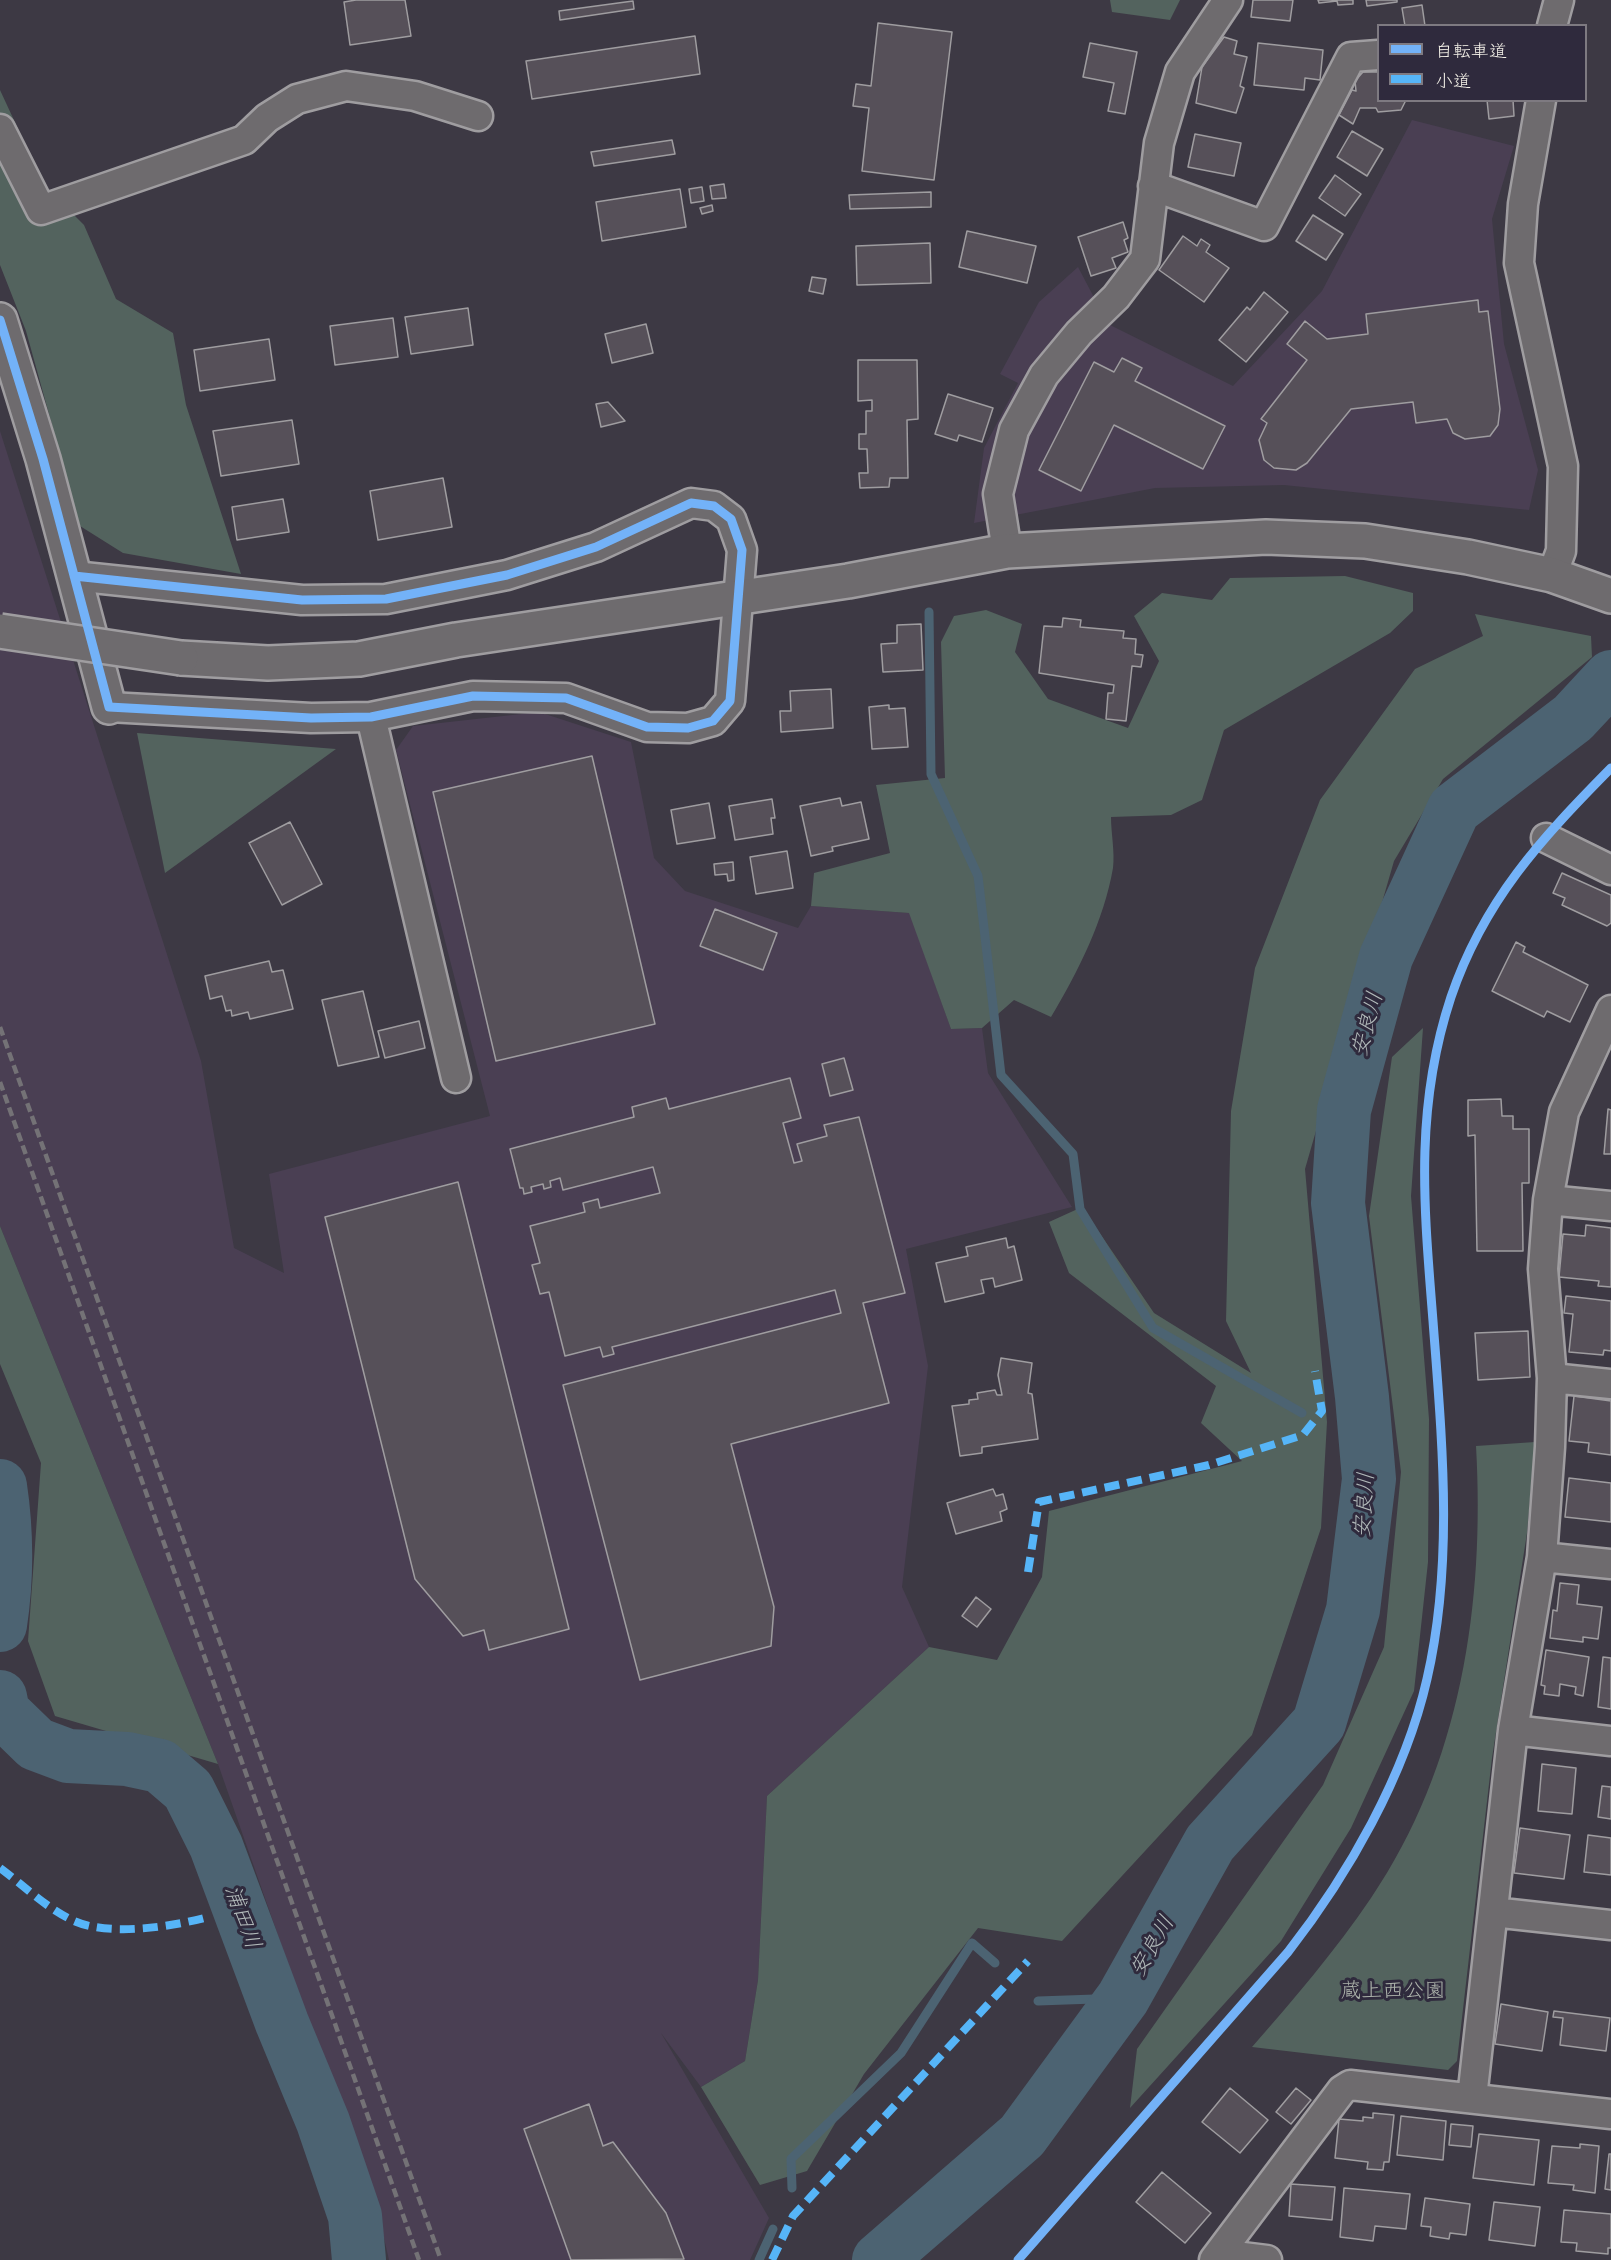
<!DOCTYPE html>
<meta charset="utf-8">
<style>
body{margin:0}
#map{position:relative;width:1611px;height:2260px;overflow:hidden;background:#3d3944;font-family:Mali,"Klee One",sans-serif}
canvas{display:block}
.legend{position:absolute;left:1377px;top:24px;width:210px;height:78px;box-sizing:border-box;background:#2f2a3d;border:2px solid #7e7a81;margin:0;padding:8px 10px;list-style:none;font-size:18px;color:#f4f1e8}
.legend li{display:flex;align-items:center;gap:12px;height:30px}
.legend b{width:30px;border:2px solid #7e7a81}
</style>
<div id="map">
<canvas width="1611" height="2260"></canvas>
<ul class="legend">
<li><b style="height:8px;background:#73b2f8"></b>自転車道</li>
<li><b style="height:8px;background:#56b5f8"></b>小道</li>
</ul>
</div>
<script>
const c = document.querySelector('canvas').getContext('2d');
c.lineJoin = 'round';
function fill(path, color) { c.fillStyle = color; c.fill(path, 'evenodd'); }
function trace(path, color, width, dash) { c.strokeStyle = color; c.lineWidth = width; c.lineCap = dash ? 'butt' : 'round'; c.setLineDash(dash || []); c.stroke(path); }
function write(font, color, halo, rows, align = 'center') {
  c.font = font + ' Mali,"Klee One",sans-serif'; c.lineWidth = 6; c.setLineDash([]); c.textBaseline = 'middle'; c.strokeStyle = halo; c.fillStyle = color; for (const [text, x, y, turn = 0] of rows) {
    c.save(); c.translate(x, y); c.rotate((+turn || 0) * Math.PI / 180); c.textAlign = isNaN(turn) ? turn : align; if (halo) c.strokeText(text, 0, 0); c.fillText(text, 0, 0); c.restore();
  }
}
const built = new Path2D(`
 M1412,120L1514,146L1492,219L1504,344L1538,470L1529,510L1284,485L1155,488L974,523L984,448L1018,383L1000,374L1039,302L1078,267L1108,324L1233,386L1322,291Z
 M0,431L201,1061L234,1248L284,1273L269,1174L490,1116L396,750L413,726L539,712L631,742L654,858L685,891L798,928L811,906L910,913L951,1029L982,1028L988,1073L1072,1207L906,1249L928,1366L902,1587L929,1647L767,1796L758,1980L745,2061L701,2087L661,2033L769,2218L750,2260H389L384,2238L218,1764L0,1226Z`);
const green = new Path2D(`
 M1110,0H1180L1170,20L1112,12Z
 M0,90L44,185L84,225L116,299L173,333L186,405L241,574L123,553L80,526L26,331L0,265Z
 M1345,576L1413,593V611L1390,633L1224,730L1202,800L1171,815L1111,817C1111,833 1115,852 1113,868C1104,920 1078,972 1051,1017L1014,1000L982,1028L951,1029L909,913L811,906L814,873L890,853L876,785L945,778L941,642L954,616L986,610L1022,624L1015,652L1048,699L1128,728L1159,661L1134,616L1162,593L1212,600L1230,578Z
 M1475,614L1591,636L1592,657L1443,779L1394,861L1305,1169L1327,1422L1321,1528L1252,1735L1062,1941L978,1928L864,2074L807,2171L760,2185L701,2087L745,2061L758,1980L767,1796L929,1647L997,1660L1042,1577L1049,1511L1242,1461L1201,1423L1216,1386L1069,1273L1049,1222L1082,1207L1154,1313L1251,1373L1226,1321L1231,1111L1255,968L1320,800L1415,669L1483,636Z
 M137,733L336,749L165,873Z
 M1423,1028L1411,1196L1429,1419L1428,1562L1414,1691L1351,1828L1281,1941L1130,2108L1137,2049L1323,1785L1384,1647L1401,1472L1369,1216L1392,1057Z
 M0,1226L218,1764L55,1716L28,1641L41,1463L0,1364Z
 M1535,1442L1527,1533L1492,1758L1457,2061L1448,2070L1252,2047C1294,1999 1335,1951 1371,1898C1461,1766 1485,1603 1476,1446Z`);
const stream = new Path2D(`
 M929,612L931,774L978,876L1001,1075L1073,1154L1080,1209L1153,1328L1302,1413
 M1038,2001L1123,1998
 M792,2188L791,2159L901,2053L972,1943L995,1963
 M759,2260L773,2229`);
const river = new Path2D(`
 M0,1486C7,1533 7,1579 0,1625
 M0,1697L3,1712L36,1744L68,1756L127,1759L160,1766L188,1790L216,1846L282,2023L323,2122L355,2216L359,2260
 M879,2260L1022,2136L1123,1998L1210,1843L1319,1723L1353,1610L1369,1479L1362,1397L1338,1203L1344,1110L1386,957L1454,809L1573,718L1611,677`);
const building = new Path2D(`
 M356,0H405L411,36L350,45L344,2Z
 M1253,0H1293L1290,21L1251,17Z
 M1318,0H1353V4L1338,5L1337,1L1319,3Z
 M1366,0H1397V2L1367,6Z
 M633,1L634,9L560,20L559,11Z
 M1422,5L1425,26H1405L1402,8Z
 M878,23L952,32L934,180L862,171L869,108L853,106L856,84L871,86Z
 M695,36L700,74L532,99L526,61Z
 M1224,37L1237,41L1234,54L1247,57L1240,86L1244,88L1236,113L1196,103L1202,67Z
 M1090,43L1137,52L1125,114L1108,111L1114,83L1083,77Z
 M1258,43L1323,50L1320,80L1305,78L1304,90L1254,85Z
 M1363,72H1378V100H1406L1401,110L1378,112L1376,108H1360L1353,124L1339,115L1352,90L1356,91L1355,81Z
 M1487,100H1513L1514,116L1489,119Z
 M1352,131L1383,149L1367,176L1337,157Z
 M1195,134L1241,143L1234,176L1188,167Z
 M672,140L675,154L594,166L591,152Z
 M1335,175L1361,194L1345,216L1319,198Z
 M724,184L726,198L712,199L710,186Z
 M702,187L704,201L691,203L689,189Z
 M680,189L686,227L602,241L596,202Z
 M931,192V207L850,209L849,195Z
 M712,205L713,211L702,214L700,208Z
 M1313,215L1343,234L1326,260L1296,241Z
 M1123,222L1128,238L1124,240L1128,252L1112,258L1116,268L1091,276L1078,237Z
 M967,231L1036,246L1027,283L959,267Z
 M1183,236L1197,246L1201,239L1210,245L1206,252L1229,268L1204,302L1159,270Z
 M930,243L931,283L857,285L856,246Z
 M812,277L826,279L823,294L809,291Z
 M1264,292L1288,312L1246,362L1219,340L1247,307L1250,310Z
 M1478,300L1479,312L1488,311L1500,409L1498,425L1490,436L1465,439L1453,433L1447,419L1416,423L1413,402L1351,409L1307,463L1296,470L1274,468L1264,460L1259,440L1267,423L1261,419L1307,360L1287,344L1305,321L1327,339L1368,334L1366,314Z
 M468,308L473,345L411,354L405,317Z
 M393,318L398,357L335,365L330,326Z
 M646,324L653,353L612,363L605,334Z
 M269,339L275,380L200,391L194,350Z
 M1122,358L1142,368L1135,381L1225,426L1203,469L1114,425L1081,491L1039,470L1094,362L1114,372Z
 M858,360H917L918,419L907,420L908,478H890L889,487L860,488L859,473H868L867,449H859V434H866V411H872V400L858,401Z
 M948,394L993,408L982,442L959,435L957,441L935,434Z
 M608,402L625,421L601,427L596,404Z
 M292,420L299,464L221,476L213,431Z
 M443,478L452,527L378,540L370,491Z
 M283,499L289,532L237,540L232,507Z
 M1063,618L1081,620L1080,627L1124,631L1123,638L1136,639L1135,654L1143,655L1141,667L1132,666L1126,721L1106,719L1108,693H1113L1114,685L1039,673L1044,626L1062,627Z
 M921,624L923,670L883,672L881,644L897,643V625Z
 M831,689L833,728L781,732L780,711H791L790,691Z
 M889,705V709L905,708L908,747L872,749L869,707Z
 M592,756L655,1024L496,1061L433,792Z
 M840,798L842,806L861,802L869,839L832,847L833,851L811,856L800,806Z
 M772,799L775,818H771L773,834L735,840L729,806Z
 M709,803L715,838L677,844L671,810Z
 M290,822L322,884L282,905L249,843Z
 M787,851L793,888L756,894L750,857Z
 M733,862L734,880L728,881L727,874L715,875L714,864Z
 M1562,873L1611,895V923L1607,926L1562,905L1565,898L1553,893Z
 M715,909L777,933L763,970L700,946Z
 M1516,942L1525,947L1523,952L1588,985L1570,1022L1547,1011L1544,1017L1492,991Z
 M269,961L272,972L283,970L293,1009L250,1019L248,1012L232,1016L231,1010L226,1011L222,996L210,999L205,976Z
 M363,991L379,1057L338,1066L322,1000Z
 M419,1021L425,1048L385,1058L378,1031Z
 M844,1058L853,1090L830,1096L822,1064Z
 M790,1078L801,1118L783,1123L794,1163L802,1161L797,1144L827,1136L824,1125L859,1117L905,1293L863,1303L889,1403L731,1444L774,1607L771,1646L640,1680L563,1385L841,1313L835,1290L612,1347L614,1354L603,1357L600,1347L565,1356L549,1292L540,1294L532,1265L540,1263L530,1226L585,1212L583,1203L598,1199L600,1208L660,1193L653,1167L563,1190L560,1178L550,1181L551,1187L544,1189L543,1184L531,1187L532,1192L524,1194L523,1188H520L510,1149L634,1117L632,1107L666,1098L669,1109Z
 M1501,1099L1502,1116H1513V1129H1529V1183H1522L1523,1251H1477L1475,1135L1468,1136V1100Z
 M1608,1109L1611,1110V1154H1604Z
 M458,1182L569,1629L489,1650L484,1630L463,1636L415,1579L325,1217Z
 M1586,1225L1611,1228V1287L1598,1286L1599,1281L1559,1277L1563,1234L1585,1236Z
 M1006,1238L1008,1248L1014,1246L1022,1280L995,1287L993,1278L981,1280L984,1293L945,1302L936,1263L968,1256L966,1247Z
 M1566,1296L1611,1301V1351L1604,1350L1603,1355L1569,1352L1573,1314L1564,1313Z
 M1528,1331L1530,1377L1478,1380L1475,1333Z
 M1001,1358L1032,1363L1028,1393L1032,1394L1038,1439L982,1447V1453L960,1456L952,1406L969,1404V1400L978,1399L977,1393L995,1390L997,1395H1002L998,1375Z
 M1574,1396L1611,1401V1455L1588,1452L1589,1443L1569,1441Z
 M1569,1478L1611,1483V1522L1565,1517Z
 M993,1489L996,1496L1003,1494L1007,1509L1000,1512L1002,1521L956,1534L947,1503Z
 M1560,1583L1579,1585L1577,1604L1602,1607L1598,1639L1583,1637V1642L1550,1638L1553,1610L1557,1611Z
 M976,1597L991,1609L977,1627L962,1616Z
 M1546,1650L1589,1657L1583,1696L1575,1694L1576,1687L1560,1684L1559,1696L1544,1694L1545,1686L1541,1685Z
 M1603,1657L1611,1658V1709L1598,1707Z
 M1542,1764L1576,1768L1572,1814L1538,1811Z
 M1602,1786L1611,1787V1819L1598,1817Z
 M1520,1828L1570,1835L1564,1879L1514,1873Z
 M1588,1835L1611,1838V1875L1584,1872Z
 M1501,2004L1548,2012L1542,2051L1495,2044Z
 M1554,2011L1610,2018L1606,2051L1560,2045L1563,2018L1553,2017Z
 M1230,2088L1268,2120L1240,2153L1202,2122Z
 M1296,2088L1311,2100L1291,2124L1276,2112Z
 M589,2104L603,2146L613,2142L666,2213L684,2259L571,2260L524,2129Z
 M1373,2113L1394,2115L1389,2162H1384L1383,2170L1367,2169L1368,2162L1335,2158L1339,2119L1363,2121V2117L1373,2118Z
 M1401,2116L1446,2121L1443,2160L1397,2155Z
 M1451,2124L1473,2126L1471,2147L1449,2145Z
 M1479,2134L1539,2140L1534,2185L1473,2178Z
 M1580,2144L1599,2146L1595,2193L1573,2190L1574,2185L1548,2183L1552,2146L1580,2148Z
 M1609,2154H1611V2190L1605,2189Z
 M1162,2172L1211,2213L1185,2243L1136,2202Z
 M1291,2184L1335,2187L1332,2220L1289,2216Z
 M1344,2188L1410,2194L1406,2229L1375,2226L1373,2241L1340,2237Z
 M1425,2198L1470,2204L1466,2235L1450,2233L1449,2239L1430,2236L1431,2227L1421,2226Z
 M1494,2202L1540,2207L1535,2246L1489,2240Z
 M1564,2210L1611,2214V2248H1608V2254L1576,2251L1577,2243L1561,2242Z`);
const minor = new Path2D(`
 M1552,26L1559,0
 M1541,100L1523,204L1519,263L1563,466L1561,551L1552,575
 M0,129L41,210L244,140L267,118L297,99L346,86L415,96L478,116
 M1153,186L1264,226L1351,57L1378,55
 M1007,551L998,494L1014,430L1044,375L1079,333L1116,297L1145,259L1159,143L1180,72L1228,0
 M74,576L302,600L386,599L507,575L596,547L691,503L714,506L731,519L742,550L730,701L713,721L688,728L647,727L566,698L473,696L371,717L311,718L109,707
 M371,717L456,1078
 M1546,838L1611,870
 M1548,1200L1611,1206
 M1552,1378L1611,1384
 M1542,1557L1611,1564
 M1513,1730L1611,1741
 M1493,1912L1611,1925
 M1472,2098L1513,1730L1542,1557L1550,1447L1552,1378L1543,1269L1548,1200L1564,1112L1611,1010
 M1219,2254L1267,2260
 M1214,2260L1342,2090L1350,2085L1611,2114`);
const tertiary = new Path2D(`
 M0,320L43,459L109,707
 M181,658L268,663L359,659L456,640L848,581L1007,551L1266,537L1365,541L1468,557L1552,575L1611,596`);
const rail = new Path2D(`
 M0,1027L441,2260
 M0,1082L419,2260`);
const tertiaryBridge = new Path2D(`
 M0,631L181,658`);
const quiet = new Path2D(`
 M1028,1572L1039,1502L1209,1465L1303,1435L1322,1411L1315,1371
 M0,1868C23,1885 45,1907 72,1920C107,1937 171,1927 208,1917
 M772,2260L793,2216L1028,1961`);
const cycleway = new Path2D(`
 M0,320L43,459L109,707L311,718L371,717L473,696L566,698L647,727L688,728L713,721L730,701L742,550L731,519L714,506L691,503L596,547L507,575L386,599L302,600L74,576
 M1018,2260L1288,1952C1348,1875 1405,1776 1427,1679C1454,1562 1442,1440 1433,1321C1424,1207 1414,1109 1451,997C1484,900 1541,839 1611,768`);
const parkNames = [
 ["蔵上西公園",1393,1991]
];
const waterNames = [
 ["安良川",1367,1024,-75],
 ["安良川",1364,1505,-86],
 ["浦田川",243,1917,70],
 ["安良川",1152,1946,-60]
];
fill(built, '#4a3f53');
fill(green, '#53635e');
trace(stream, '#4c6372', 9);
trace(river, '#4c6372', 54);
fill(building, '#565059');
trace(building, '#9f9da0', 1.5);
trace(minor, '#9f9da0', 33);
trace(tertiary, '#9f9da0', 38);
trace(minor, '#6e6b6e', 28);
trace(tertiary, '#6e6b6e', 33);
trace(rail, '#747276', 4.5, [9, 4.5]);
trace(tertiaryBridge, '#9f9da0', 38, []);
trace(tertiaryBridge, '#6e6b6e', 33);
trace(quiet, '#56b5f8', 8, [15, 8]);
trace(cycleway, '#73b2f8', 9);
write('21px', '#adb4ac', '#2f2a3d', parkNames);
write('italic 22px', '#b2baba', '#2f2a3d', waterNames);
</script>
